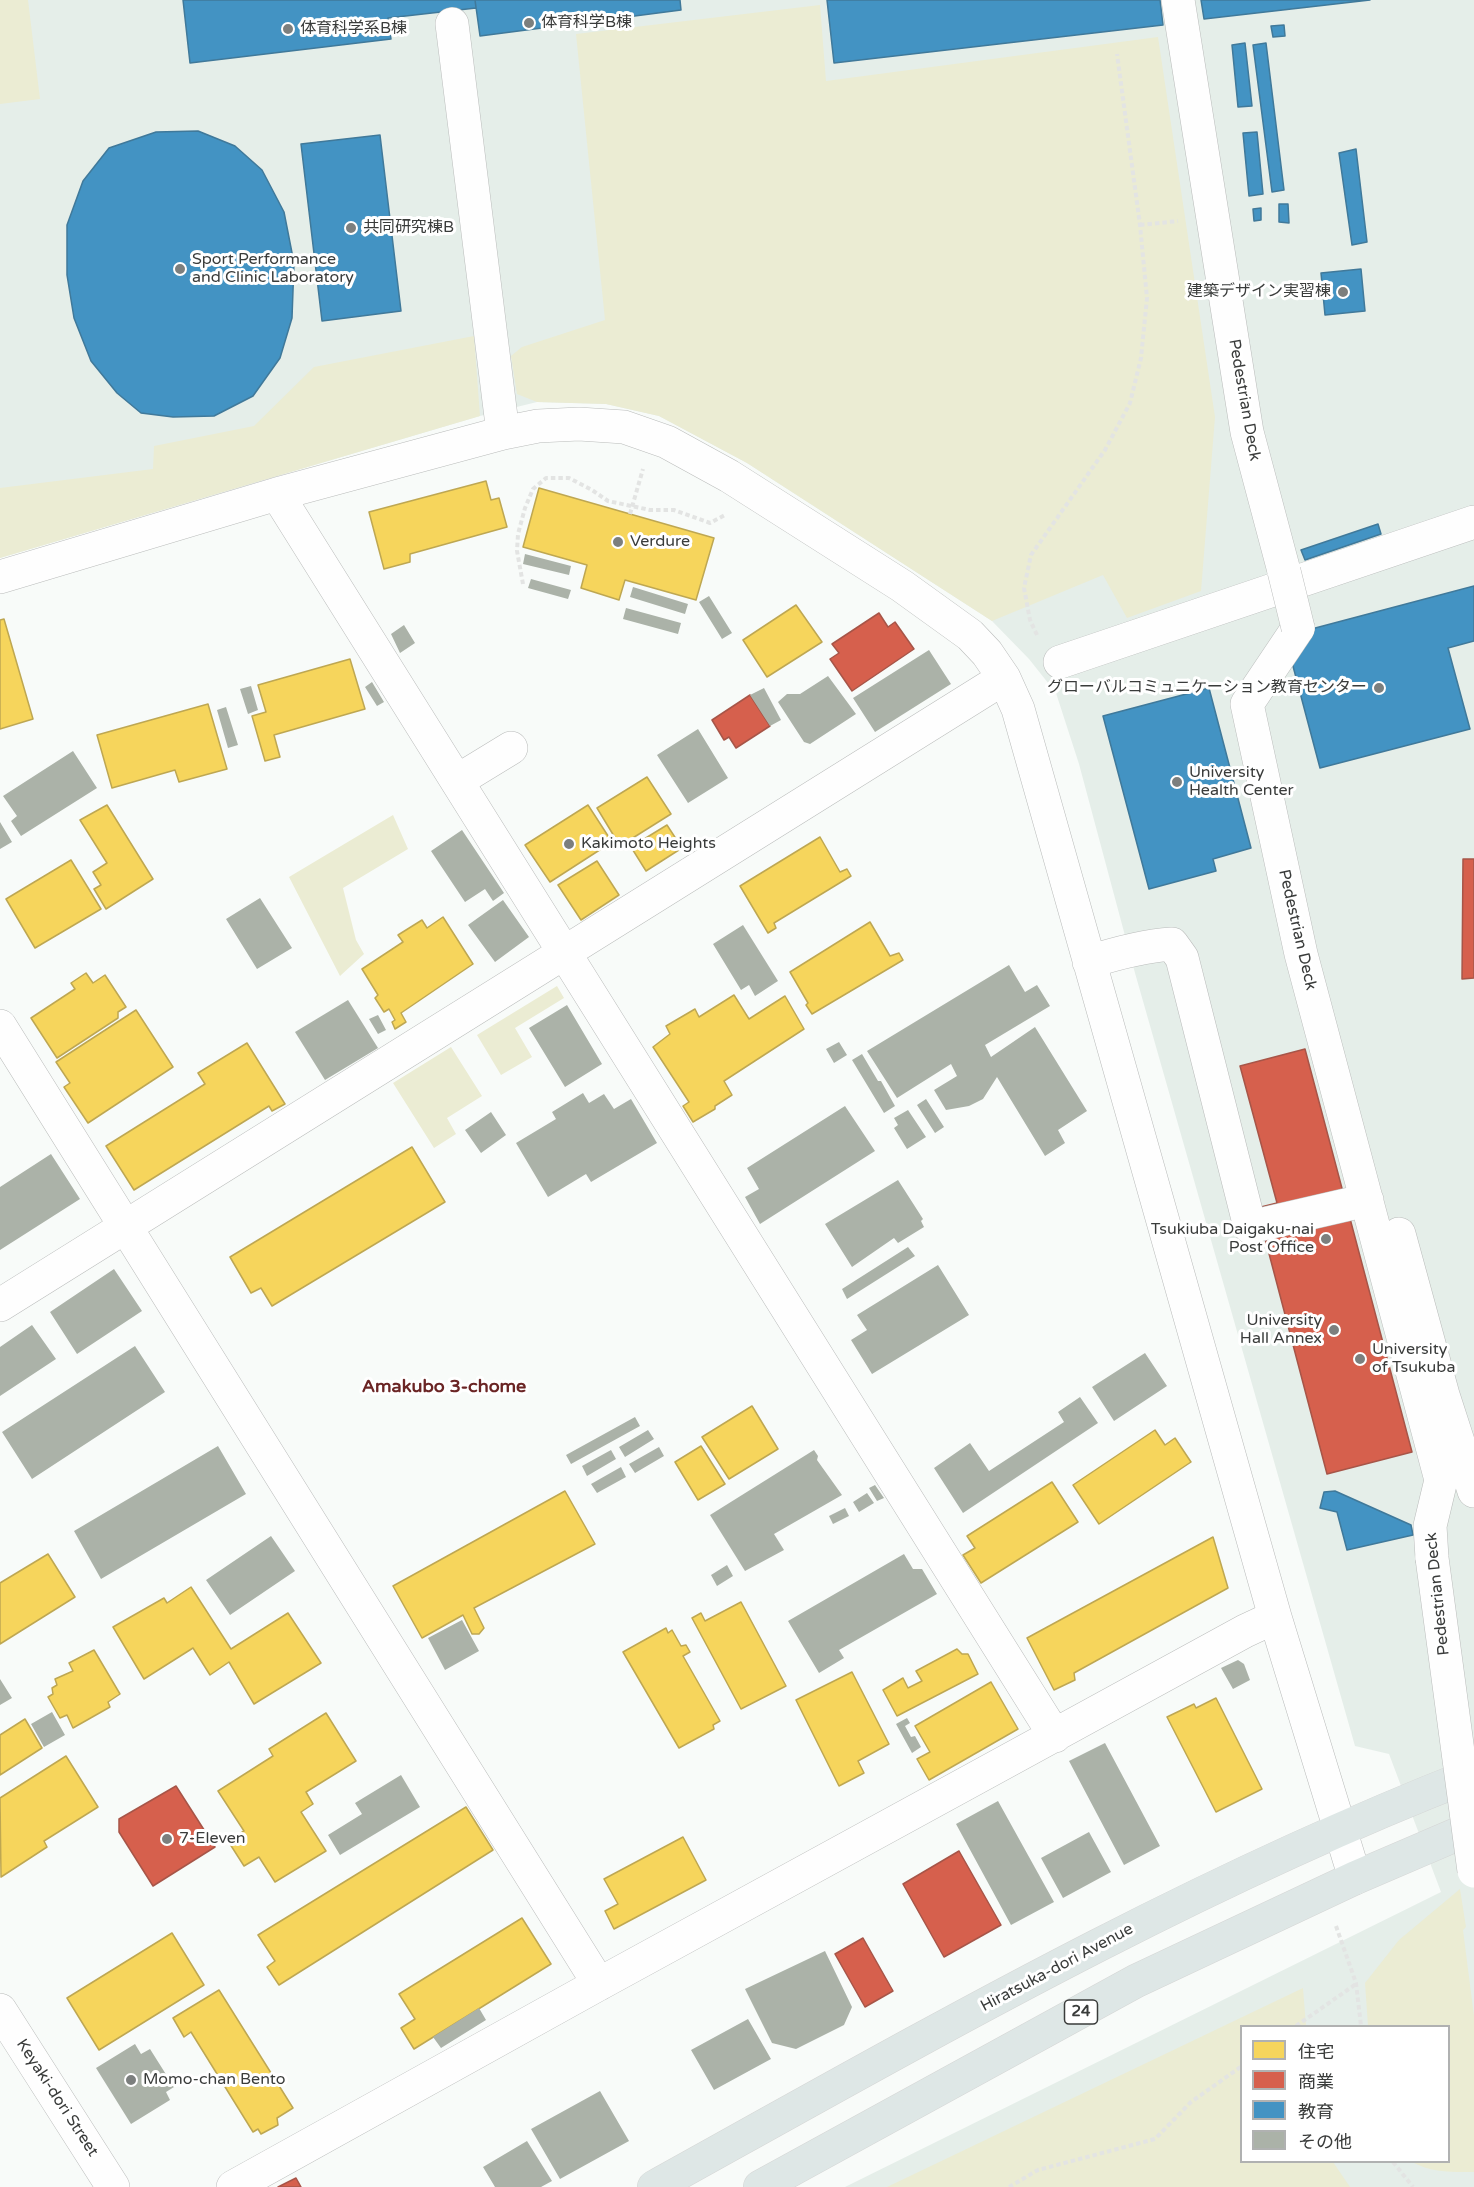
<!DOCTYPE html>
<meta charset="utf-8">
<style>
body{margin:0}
#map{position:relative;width:1474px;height:2187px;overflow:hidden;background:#f8fbf9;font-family:"Varela Round","Noto Sans JP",sans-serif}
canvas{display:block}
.legend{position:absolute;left:1240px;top:2025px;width:210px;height:138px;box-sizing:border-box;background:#fff;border:2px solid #b0b1b1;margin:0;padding:8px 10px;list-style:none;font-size:18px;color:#3a3c3b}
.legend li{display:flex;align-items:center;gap:12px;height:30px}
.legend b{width:30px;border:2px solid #b0b1b1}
</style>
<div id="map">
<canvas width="1474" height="2187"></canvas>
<ul class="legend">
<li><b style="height:16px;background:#f6d55c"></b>住宅</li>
<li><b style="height:16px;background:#d6604d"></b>商業</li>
<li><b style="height:16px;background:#4393c3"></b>教育</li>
<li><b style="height:16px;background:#abb2a8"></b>その他</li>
</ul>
</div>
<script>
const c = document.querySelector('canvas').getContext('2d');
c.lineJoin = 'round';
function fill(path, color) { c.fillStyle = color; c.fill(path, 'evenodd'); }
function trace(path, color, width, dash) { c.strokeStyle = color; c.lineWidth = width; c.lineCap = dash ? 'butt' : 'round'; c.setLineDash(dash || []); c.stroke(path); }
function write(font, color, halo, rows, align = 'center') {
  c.font = font + ' "Varela Round","Noto Sans JP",sans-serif'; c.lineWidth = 6; c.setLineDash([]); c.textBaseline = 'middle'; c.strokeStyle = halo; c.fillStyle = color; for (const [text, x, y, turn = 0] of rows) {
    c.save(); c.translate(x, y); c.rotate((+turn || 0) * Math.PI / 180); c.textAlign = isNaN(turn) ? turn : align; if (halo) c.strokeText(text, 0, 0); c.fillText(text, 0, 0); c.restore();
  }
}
const built = new Path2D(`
 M0,0H1474V2187H845L1441,1892L1389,1754L1355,1746L1135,973L1079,764L1056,693L1029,659L992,621L747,463L659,416L606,404L537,402L480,416L0,558ZM1242,2026H1448V2162H1242Z`);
const green = new Path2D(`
 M0,0H28L40,99L0,104Z
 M820,5L826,81L1158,37L1215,417L1201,591L1127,618L1103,575L992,621L747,463L659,416L606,404L537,402L517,394L511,356L522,347L605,320L576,34Z
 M474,336L480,416L0,558V488L153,469L154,446L254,426L314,367Z
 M393,815L408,849L343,888L356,940L364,954L340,976L289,877Z
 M557,986L564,998L515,1028L532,1057L501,1075L477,1035Z
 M451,1047L482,1096L447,1118L456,1134L434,1148L393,1083Z
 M1460,1889L1466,1927L1463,1930L1474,2016V2172C1452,2172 1432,2173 1412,2162H1448V2026H1368L1365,1983L1399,1940Z
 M1303,1988L1306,2026H1242V2162H1333L1350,2187H887Z`);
const homes = new Path2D(`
 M486,481L491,500L499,498L507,527L410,554V562L384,569L369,512Z
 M539,488L714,538L696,600L625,580L619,600L581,588L587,565L523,547Z
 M796,605L822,642L767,677L743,640Z
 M4,619L33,719L0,729V620Z
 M350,659L365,709L274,735L280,757L265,761L252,716L266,712L258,685Z
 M208,704L227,769L179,782L175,770L112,788L97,735Z
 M647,777L671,814L620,846L597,808Z
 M107,805L153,879L106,909L94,889L101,885L93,872L107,863L80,820Z
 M588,805L612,842L550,882L525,845Z
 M667,825L682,848L646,871L631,847Z
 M820,837L840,872L847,869L851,876L774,923L776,928L768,933L740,886Z
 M71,860L101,909L35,948L6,899Z
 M597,861L619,895L581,920L558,885Z
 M443,917L473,964L401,1013L406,1022L395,1029L392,1022L395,1020L389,1009L384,1012L375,998L378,995L362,969L403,942L398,935L422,920L427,928Z
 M870,922L890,956L899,953L903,960L812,1014L806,1005L808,1003L790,972Z
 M86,973L93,983L105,975L126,1007L118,1012V1018L57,1058L31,1018L75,989L71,983Z
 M734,995L749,1019L785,996L804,1029L724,1081L732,1095L715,1106V1109L693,1122L683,1106L689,1102L653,1047L670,1034L666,1026L695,1009L699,1017Z
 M136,1010L173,1067L88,1123L64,1087L70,1083L56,1062Z
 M247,1043L285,1104L272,1111L269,1106L134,1190L106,1146L205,1084L198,1073Z
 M412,1147L445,1202L272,1306L261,1288L251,1293L230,1257Z
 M752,1406L778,1449L729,1479L702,1437Z
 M1155,1430L1165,1445L1175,1438L1191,1462L1099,1524L1073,1485Z
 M701,1446L725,1484L698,1500L675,1462Z
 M1052,1482L1078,1522L981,1583L963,1555L975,1548L967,1536Z
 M565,1491L595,1544L474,1608L484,1628L479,1634H472L463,1615L422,1638L393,1586Z
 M1213,1537L1228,1588L1074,1673L1075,1680L1054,1690L1027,1638Z
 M48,1554L75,1597L0,1644V1583Z
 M191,1587L231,1649L288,1613L321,1663L254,1704L229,1662L210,1675L193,1648L144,1679L113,1627L164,1598L167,1603Z
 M741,1602L786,1686L741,1709L692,1618L701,1613L705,1621Z
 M666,1628L668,1633L672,1630L681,1646L686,1645L690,1652L683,1656L720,1721L713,1725L714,1729L679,1748L623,1652Z
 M957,1649L962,1654H968L978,1674L897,1716L883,1690L903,1678L908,1688L922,1681L916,1671Z
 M94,1650L120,1694L108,1702L110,1707L73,1728L67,1715L60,1718L48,1697L53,1694L52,1688L57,1685L55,1679L73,1671L69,1663Z
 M852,1672L889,1744L858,1761L864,1773L839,1786L796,1700Z
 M991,1682L1018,1729L929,1780L917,1759L930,1752L915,1726Z
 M1216,1698L1262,1789L1216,1812L1167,1717L1194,1704L1196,1708Z
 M326,1713L356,1761L306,1792L313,1804L301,1812L326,1851L275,1882L259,1857L244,1866L228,1841L244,1831L218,1791L273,1756L269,1749Z
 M25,1719L42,1748L0,1775V1735Z
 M66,1756L98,1807L44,1841L47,1847L1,1877L0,1798Z
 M466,1807L493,1850L279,1985L267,1967L275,1961L258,1935Z
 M683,1837L706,1880L614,1929L605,1911L618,1904L604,1879Z
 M522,1918L551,1964L414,2049L401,2028L415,2019L399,1994Z
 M172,1933L204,1985L99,2050L67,1998Z
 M219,1990L293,2108L277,2118L278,2125L261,2134L258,2129L253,2132L191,2032L184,2037L173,2018Z`);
const shops = new Path2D(`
 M879,613L888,627L895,622L914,649L852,691L830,659L839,653L832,644Z
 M750,695L770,726L736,748L729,737L724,740L712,720Z
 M1463,859H1474V978L1462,979Z
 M1305,1049L1412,1452L1327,1474L1257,1208L1277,1203L1240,1066Z
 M176,1786L215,1847L153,1886L119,1832V1819Z
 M959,1851L1001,1925L944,1957L903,1884Z
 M863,1938L893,1991L865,2007L835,1954Z
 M296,2178L301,2187H278Z`);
const schools = new Path2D(`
 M183,0H475L476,8L388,18L391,39L190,63Z
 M475,0H680L681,10L480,36Z
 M827,0H1160L1163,25L834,63Z
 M1201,0H1370L1204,19Z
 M1284,25L1285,36L1273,37L1271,26Z
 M1245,43L1252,106L1238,107L1232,45Z
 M1266,43L1284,190L1272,192L1253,45Z
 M198,131L235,146L262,170L284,212L294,263L292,318L280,358L253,396L214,416L173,417L141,413L117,393L91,361L74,318L67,275V225L83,181L109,148L156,132Z
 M1257,132L1263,194L1249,196L1243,133Z
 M380,135L401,311L322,321L301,144Z
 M1356,149L1367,242L1352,245L1339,153Z
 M1279,204H1288L1289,223L1279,222Z
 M1261,208V220L1254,221L1253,209Z
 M1361,269L1365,311L1325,315L1321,273Z
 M1378,524L1381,534L1305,560L1301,550Z
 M1474,586V641L1448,648L1470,729L1320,768L1285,636Z
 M1209,688L1251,848L1213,859L1216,871L1149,889L1103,716Z
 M1335,1491L1411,1525L1413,1535L1347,1550L1337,1512L1320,1508L1324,1492Z`);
const building = new Path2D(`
 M525,554L571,566L569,575L523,564Z
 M531,579L571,590L568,599L528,588Z
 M633,587L688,604L685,614L630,597Z
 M709,596L732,633L722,639L699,602Z
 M626,608L681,623L678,634L623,619Z
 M404,625L415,643L400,653L391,634Z
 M929,650L951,684L875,732L853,698Z
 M828,676L856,714L810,744L804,742L778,702L787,694H800Z
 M372,682L384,702L377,706L365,687Z
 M251,686L258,710L248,714L240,689Z
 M764,688L781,720L770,726L750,695Z
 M226,707L238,745L228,748L217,710Z
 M698,729L728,778L688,803L657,755Z
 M73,751L97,788L21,836L11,821L17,816L3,796Z
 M0,822L12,842L0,849Z
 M462,830L504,893L493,901L485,889L465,902L431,851Z
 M260,898L292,948L257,969L226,919Z
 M503,900L529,937L495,962L468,925Z
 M743,925L778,981L755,996L749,985L741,990L713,944Z
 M1009,965L1025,992L1037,985L1050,1006L985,1045L991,1057L1035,1027L1087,1111L1058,1130L1065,1143L1045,1156L997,1077L983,1099L969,1106L946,1110L934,1090L957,1076L951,1064L897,1098L867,1051Z
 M348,1000L378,1048L325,1080L295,1032Z
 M567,1005L602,1064L565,1087L529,1028Z
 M378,1015L386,1030L378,1034L369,1019Z
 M839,1042L847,1055L834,1063L826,1049Z
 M862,1054L878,1081H881L895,1106L884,1113L852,1060Z
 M583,1093L589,1103L604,1094L614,1109L631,1099L657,1143L591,1182L586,1174L548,1197L516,1143L556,1119L552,1112Z
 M926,1099L944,1127L935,1133L917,1105Z
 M845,1106L875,1151L760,1224L745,1197L759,1189L747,1168Z
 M908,1110L926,1137L907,1149L894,1128L898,1125L894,1118Z
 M491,1112L506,1135L481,1153L465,1130Z
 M51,1154L80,1199L0,1250V1187Z
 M898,1180L923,1219L921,1221L924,1227L898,1243L894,1238L852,1267L825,1224Z
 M908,1247L915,1256L847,1299L842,1289Z
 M938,1265L969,1315L872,1374L851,1340L867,1330L857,1315Z
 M114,1269L142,1311L77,1354L50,1312Z
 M32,1325L56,1359L0,1396V1347Z
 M135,1346L165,1392L32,1479L2,1432Z
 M1145,1353L1167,1386L1114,1421L1092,1387Z
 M1080,1397L1098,1423L963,1513L934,1468L970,1443L989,1471L1064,1422L1058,1412Z
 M635,1417L640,1426L571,1464L566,1455Z
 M648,1430L654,1439L625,1457L619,1447Z
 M218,1446L246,1494L101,1579L74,1531Z
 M659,1447L664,1456L635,1473L629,1464Z
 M611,1450L616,1459L587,1476L582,1466Z
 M814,1450L818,1456L817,1460L842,1495L774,1534L784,1550L745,1571L710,1515Z
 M621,1467L626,1477L597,1493L591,1484Z
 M875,1485L884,1498L877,1501L869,1488Z
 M867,1493L874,1503L859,1512L853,1502Z
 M845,1508L849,1516L833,1524L829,1516Z
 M271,1536L295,1571L230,1615L206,1580Z
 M904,1554L913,1569H922L937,1594L839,1650L844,1658L819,1673L788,1621Z
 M727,1565L733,1576L717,1586L711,1575Z
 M462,1620L479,1651L445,1670L428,1638Z
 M1238,1660L1244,1664L1250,1680L1233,1689L1221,1668Z
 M0,1679L12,1698L0,1705Z
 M52,1712L65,1735L44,1747L31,1724Z
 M907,1718L910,1723L905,1726L911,1737L915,1736L921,1747L912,1753L896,1724Z
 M1105,1743L1160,1846L1124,1865L1069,1761Z
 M401,1775L420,1807L340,1855L328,1835L362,1814L355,1803Z
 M998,1801L1054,1902L1011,1925L956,1824Z
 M1089,1832L1111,1872L1063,1898L1041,1858Z
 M825,1951L852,2007L844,2025L796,2049L772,2043L745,1989Z
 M479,2008L486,2020L441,2048L433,2037Z
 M748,2019L771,2059L714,2090L691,2050Z
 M135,2044L141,2054L150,2049L174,2087L166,2092L170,2100L131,2124L96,2068Z
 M600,2091L629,2141L560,2179L531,2129Z
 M527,2141L552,2181L541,2187H495L483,2167Z`);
const path = new Path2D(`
 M1140,225L1178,221
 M630,514L643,469
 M523,584L517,551L518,534L525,508L533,489L546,478H569L592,490L608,501L650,510H674L710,523L725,515
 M1037,635L1030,620L1024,588L1031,555L1105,450L1130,403L1141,358L1147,298L1140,225L1117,54
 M1336,1926L1356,1983L1361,2026
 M1296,2026L1356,1984
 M1393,2162L1413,2187
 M1009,2187L1038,2170L1155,2139L1191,2102L1242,2066`);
const minor = new Path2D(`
 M1178,0L1247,432L1284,571
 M452,24L503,433
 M277,494L1055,1736
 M0,577L277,494L503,433L538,426L579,424L624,427L667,442L729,476L902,586L970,635L987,653L1004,678L1018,709L1275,1617L1355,1878
 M1298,628L1247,704L1301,954L1441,1480L1430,1526L1432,1558
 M1060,662L1474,522
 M457,781L511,748
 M1089,962C1117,953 1143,946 1172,944L1182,958L1250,1227L1367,1200
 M0,1026L599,1984
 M1399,1234L1443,1395
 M0,1305L1004,678
 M1421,1400L1443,1395L1474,1491
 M0,2010L113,2187
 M233,2187L599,1984L1245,1631L1275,1617`);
const major = new Path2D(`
 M654,2187C921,2039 1188,1885 1474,1774
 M760,2187L1136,1981L1355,1878L1474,1827`);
const minorBridge = new Path2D(`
 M1284,571L1298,628
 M1432,1558L1474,1871`);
const markers = [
 [529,23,6,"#7c7f7e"],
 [288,29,6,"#7c7f7e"],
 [351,228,6,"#7c7f7e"],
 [180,269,6,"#7c7f7e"],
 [1343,292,6,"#7c7f7e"],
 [618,542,6,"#7c7f7e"],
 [1379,688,6,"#7c7f7e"],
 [1177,782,6,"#7c7f7e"],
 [569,844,6,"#7c7f7e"],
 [1326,1239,6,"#7c7f7e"],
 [1334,1330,6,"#7c7f7e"],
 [1360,1359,6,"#7c7f7e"],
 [167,1839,6,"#7c7f7e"],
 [131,2080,6,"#7c7f7e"]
];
const shields = [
 [1081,2012,33]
];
const shieldNames = [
 ["24",1081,2012]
];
const poiNames = [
 ["体育科学B棟",541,23],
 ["体育科学系B棟",300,29],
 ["共同研究棟B",363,228],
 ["Sport Performance",192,260],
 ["and Clinic Laboratory",192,278],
 ["建築デザイン実習棟",1331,292,"right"],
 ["Verdure",630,542],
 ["グローバルコミュニケーション教育センター",1367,688,"right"],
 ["University",1189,773],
 ["Health Center",1189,791],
 ["Kakimoto Heights",581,844],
 ["Tsukiuba Daigaku-nai",1314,1230,"right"],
 ["Post Office",1314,1248,"right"],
 ["University",1322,1321,"right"],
 ["Hall Annex",1322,1339,"right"],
 ["University",1372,1350],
 ["of Tsukuba",1372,1368],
 ["7-Eleven",179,1839],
 ["Momo-chan Bento",143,2080]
];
const streetNames = [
 ["Pedestrian Deck",1244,400,80],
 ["Pedestrian Deck",1297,930,77],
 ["Pedestrian Deck",1438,1594,-96],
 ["Hiratsuka-dori Avenue",1057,1968,-28],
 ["Keyaki-dori Street",57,2098,57]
];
const neighbourhoodNames = [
 ["Amakubo 3-chome",444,1387]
];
fill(built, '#e5eee9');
fill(green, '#ebecd3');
fill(homes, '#f6d55c');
trace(homes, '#bea752', 1.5);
fill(shops, '#d6604d');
trace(shops, '#a75548', 1.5);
fill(schools, '#4393c3');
trace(schools, '#40799a', 1.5);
fill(building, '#abb2a8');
trace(minor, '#babcbb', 34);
trace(major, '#d5d6d5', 34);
trace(path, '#e3e4e3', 4, [4.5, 3]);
trace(minor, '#fefefe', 33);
trace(major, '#dee7e6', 33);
trace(minorBridge, '#babcbb', 34, []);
trace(minorBridge, '#fefefe', 33);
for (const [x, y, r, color] of markers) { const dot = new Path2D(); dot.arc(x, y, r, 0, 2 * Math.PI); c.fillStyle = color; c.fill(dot); trace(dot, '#fff', 2); }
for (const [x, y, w] of shields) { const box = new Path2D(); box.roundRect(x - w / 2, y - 12, w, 24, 4.5); c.fillStyle = '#fff'; c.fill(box); trace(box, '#3a3c3b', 1.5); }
write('bold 15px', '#3a3c3b', null, shieldNames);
write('16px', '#3a3c3b', '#fff', poiNames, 'left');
write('16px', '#3a3c3b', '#fff', streetNames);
write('bold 18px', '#6b2525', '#fff', neighbourhoodNames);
</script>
